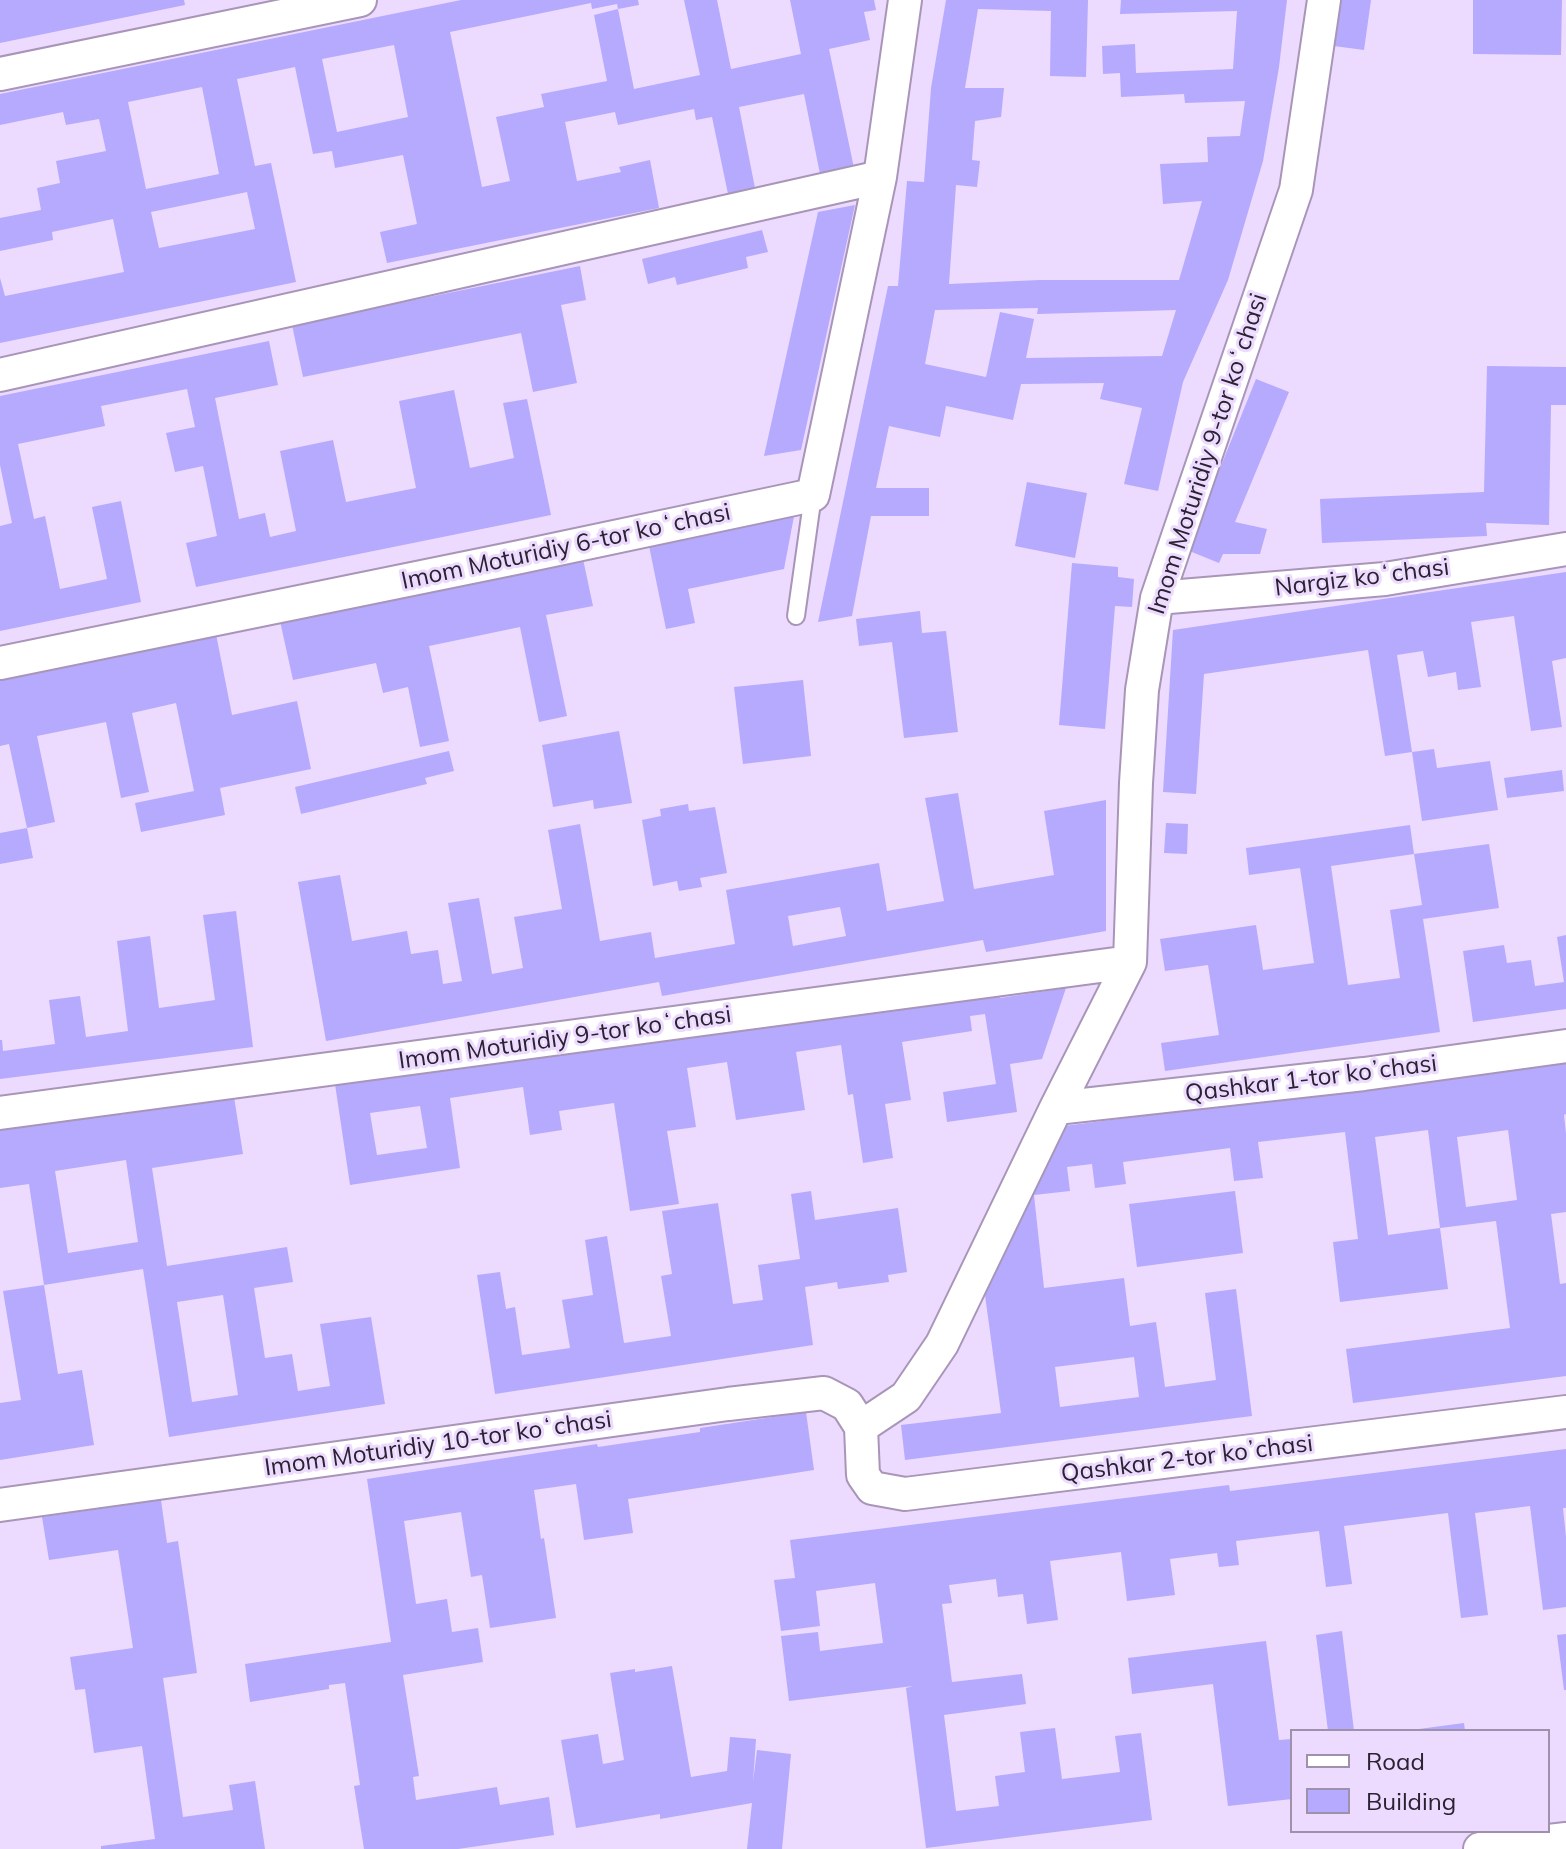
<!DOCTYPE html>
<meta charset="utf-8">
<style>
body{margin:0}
#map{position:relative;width:1566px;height:1849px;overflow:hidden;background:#eddaff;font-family:Mulish,sans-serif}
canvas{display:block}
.legend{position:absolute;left:1290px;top:1729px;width:260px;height:104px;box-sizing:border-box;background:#eddaff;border:2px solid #9f90ac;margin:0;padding:10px 14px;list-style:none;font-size:24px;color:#2a2230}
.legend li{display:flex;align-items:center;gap:16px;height:40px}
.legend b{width:40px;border:2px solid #9f90ac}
</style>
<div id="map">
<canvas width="1566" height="1849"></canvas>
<ul class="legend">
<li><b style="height:10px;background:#fff"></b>Road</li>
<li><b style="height:22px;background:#b5aafd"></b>Building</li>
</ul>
</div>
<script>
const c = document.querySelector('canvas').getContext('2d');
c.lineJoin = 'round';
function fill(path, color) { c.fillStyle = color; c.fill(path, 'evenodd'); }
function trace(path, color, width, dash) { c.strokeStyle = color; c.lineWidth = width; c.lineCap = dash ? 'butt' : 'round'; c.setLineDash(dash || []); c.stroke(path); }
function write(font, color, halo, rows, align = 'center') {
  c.font = font + ' Mulish,sans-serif'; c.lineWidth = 6; c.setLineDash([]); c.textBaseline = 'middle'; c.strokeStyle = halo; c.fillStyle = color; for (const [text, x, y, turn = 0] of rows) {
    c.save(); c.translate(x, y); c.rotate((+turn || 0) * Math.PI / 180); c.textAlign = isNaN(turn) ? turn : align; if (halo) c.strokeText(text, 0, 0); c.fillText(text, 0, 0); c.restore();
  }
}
const building = new Path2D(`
 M0,0H184L185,5L0,43Z
 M461,0H638L639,5L618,9L617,4L592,9L591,3L450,32L482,187L510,181L496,117L544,107L541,94L607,81L594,15L618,9L634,89L700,75L684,0H717L731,69L801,54L790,0H874L876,10L864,12L870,40L829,49L854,168L820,174L804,94L739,107L755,188L728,194L712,117L696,120L694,109L618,125L615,112L565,122L577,181L621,172L619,167L650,160L659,208L387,263L380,232L417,224L403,155L335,168L332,151L313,154L295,67L237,79L255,166L271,163L296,282L0,343V278L5,296L124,272L113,219L52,232L53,240L0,251V218L41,210L37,188L60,183L56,161L106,151L99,119L66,125L63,112L0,125V94ZM394,45L408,117L337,132L322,59ZM202,87L219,174L146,189L128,102ZM247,192L255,229L159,248L151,212Z
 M946,0H1088L1086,77L1050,76L1051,11L978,9L965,88H1004L1001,117L975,121L972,160L980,161L977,187L956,185L949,284L1040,280H1179L1202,201L1163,204L1160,164L1208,162L1207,137L1240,136L1245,101L1185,103L1184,94L1121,97L1120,73L1103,74L1102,46L1135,44L1136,73L1233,69L1237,11L1120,14L1121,0H1287L1279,67L1263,161L1228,280L1183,382L1158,491L1124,484L1142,408L1100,399L1104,383L1021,384L1013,420L946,406L940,437L889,426L876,488H929V516H871L852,616L818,622L888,286H898L907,181L924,182L931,88ZM1038,308L1037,314L1176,310L1162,356L1026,358L1034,319L1000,312L986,377L925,364L935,310Z
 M1340,0H1371L1364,50L1334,46Z
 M1473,0H1562L1561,55L1473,54Z
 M855,205L801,450L764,456L818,212Z
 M762,230L768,252L746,257L748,268L677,285L675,277L648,284L642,259Z
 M580,266L586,300L561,305L577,383L533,392L521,333L303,377L292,325Z
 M269,341L278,385L215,398L239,519L265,513L270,537L296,531L280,451L333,440L346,502L416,488L399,401L454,390L470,468L514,458L503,403L527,399L551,515L196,587L186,543L217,536L203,466L175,472L166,433L195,427L187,389L101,406L105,426L18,444L34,519L45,516L60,589L107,579L92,507L121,501L141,602L0,631V526L12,523L0,465V396Z
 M1487,366L1566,367V405H1551L1549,525L1486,523L1487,536L1322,543L1320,499L1484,492Z
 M1256,379L1289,392L1235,522L1267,529L1260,554H1223L1219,563L1187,550Z
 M1027,482L1087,493L1075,558L1015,546Z
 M795,511L784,569L688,589L695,623L666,629L648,541Z
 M583,559L593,606L546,615L567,716L539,722L520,627L429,646L449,741L420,747L408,687L383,693L376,663L293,680L280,621Z
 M1072,563L1118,567V577L1134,579L1132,607L1115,606L1105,729L1059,725Z
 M1566,572V658L1552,661L1562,727L1531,731L1514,616L1471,622L1481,687L1458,690L1456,672L1428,677L1423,651L1397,655L1412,752L1385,756L1368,650L1204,674L1196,794L1163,792L1173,630Z
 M920,611L922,633L946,631L958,732L904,738L892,642L859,646L856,619Z
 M216,634L232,715L297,701L311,769L220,788L225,815L141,832L135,803L194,791L176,703L132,713L149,792L121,798L106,722L37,736L55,822L27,828L9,744L0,746V679Z
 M803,680L811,756L743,764L734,687Z
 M619,731L632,803L594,809L593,800L553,807L542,745Z
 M1434,749L1437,768L1490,761L1498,810L1422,821L1412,752Z
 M449,751L454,771L425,778L427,784L301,814L295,787Z
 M1562,770L1564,791L1507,798L1504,778Z
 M958,793L974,889L1054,875L1044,811L1106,800V931L986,952L983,940L662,996L659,982L326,1041L298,882L340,875L352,941L407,931L411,954L438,950L443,984L462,981L448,903L479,898L492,974L523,968L514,917L562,909L548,830L580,824L600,941L651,932L655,958L735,944L726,890L879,863L887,911L944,901L925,798ZM840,907L846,936L793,946L788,916Z
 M688,804L689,811L715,807L727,873L700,878L702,887L679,891L677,881L653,886L642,820L661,816L660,809Z
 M1166,823L1188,824L1187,854L1164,853Z
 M1410,825L1414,854L1489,844L1499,908L1423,919L1440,1032L1165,1071L1161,1043L1219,1035L1208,965L1165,971L1160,939L1256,925L1263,970L1314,963L1300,868L1249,875L1246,848ZM1414,854L1422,905L1390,910L1400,978L1348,985L1331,866Z
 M27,828L33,858L0,864V833Z
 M236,911L253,1047L0,1079V1040H2L3,1051L55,1044L49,1000L80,996L86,1037L128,1031L117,941L150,936L159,1008L215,1000L203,915Z
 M1566,935V1009L1473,1022L1463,951L1504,945L1507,963L1531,960L1535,986L1564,982L1557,937Z
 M1066,988L1042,1059L1010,1064L1017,1112L947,1122L943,1092L996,1084L985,1014L970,1016L972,1031L902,1042L911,1100L885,1104L893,1158L863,1163L853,1094L848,1095L841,1045L796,1052L805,1110L736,1120L727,1062L687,1068L696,1127L667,1131L679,1204L630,1211L614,1103L559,1111L562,1130L530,1135L523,1087L450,1098L460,1168L350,1185L335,1084L759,1020L760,1028L999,992L1000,998ZM420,1106L427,1148L377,1155L370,1113Z
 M1566,1062V1114L1564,1115L1566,1134V1212L1551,1214L1560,1284L1566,1283V1376L1353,1403L1346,1349L1510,1328L1496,1221L1440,1228L1428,1130L1375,1137L1388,1235L1440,1228L1448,1289L1340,1302L1333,1242L1358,1239L1345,1132L1258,1142L1263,1178L1234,1181L1230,1148L1123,1162L1126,1184L1095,1188L1092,1164L1067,1167L1070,1191L1034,1195L1044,1288L1124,1278L1130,1326L1156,1322L1165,1387L1216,1380L1205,1293L1236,1289L1252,1416L905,1460L901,1425L1001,1413L985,1295L1048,1128ZM1508,1130L1517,1200L1466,1207L1457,1137ZM1134,1357L1139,1397L1060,1407L1055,1367Z
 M234,1097L243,1154L152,1168L167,1266L287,1247L293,1282L254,1288L265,1358L292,1354L298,1391L330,1386L320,1324L371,1317L385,1404L169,1437L143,1269L44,1285L58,1374L82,1370L94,1445L0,1460V1403L21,1400L3,1291L44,1285L29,1184L0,1188V1124L118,1106L119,1115ZM126,1160L138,1242L68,1253L55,1171ZM223,1295L238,1395L192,1402L177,1302Z
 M811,1191L815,1220L898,1208L907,1272L888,1275L889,1282L838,1289L837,1282L805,1287L813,1345L495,1394L477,1275L500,1272L506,1309L515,1307L522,1355L570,1348L562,1300L593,1295L585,1240L607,1236L624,1343L671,1336L661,1276L672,1274L662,1211L718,1203L733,1304L763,1300L758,1265L800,1259L791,1194Z
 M1235,1191L1243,1253L1137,1267L1129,1204Z
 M806,1412L814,1470L628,1499L633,1533L584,1540L576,1484L534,1490L541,1539L544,1538L556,1618L490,1628L482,1575L471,1577L461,1512L404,1521L416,1604L447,1599L452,1632L478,1628L483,1662L403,1675L419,1776L413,1777L416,1800L497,1787L500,1805L549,1797L554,1835L458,1849H364L354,1786L360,1785L345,1683L329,1685V1689L250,1702L245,1664L391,1642L367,1479L597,1444L598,1447L700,1432V1428Z
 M1566,1449V1508H1563L1566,1537V1607L1543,1610L1530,1506L1475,1513L1488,1615L1461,1618L1448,1513L1344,1526L1352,1584L1326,1587L1319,1531L1236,1541L1239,1565L1219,1567L1217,1553L1170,1559L1175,1595L1127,1601L1121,1552L1050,1561L1058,1620L1027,1624L1023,1594L998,1597L996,1579L949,1585L952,1603L942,1604L952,1682L1022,1674L1026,1704L944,1715L956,1811L999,1806L995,1776L1025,1772L1020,1732L1055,1728L1062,1779L1120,1772L1115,1736L1141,1733L1152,1820L926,1848L906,1688L913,1686L789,1701L781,1636L818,1632L820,1651L883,1643L875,1583L816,1591L820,1626L781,1631L774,1580L795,1578L790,1540L1229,1485L1230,1491Z
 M161,1500L167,1543L178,1541L197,1673L163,1678L183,1817L233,1810L229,1785L255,1781L265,1849H101V1846L155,1839L142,1746L94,1753L85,1689L75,1690L70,1657L133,1648L118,1550L49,1560L42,1517Z
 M1342,1631L1354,1731H1328L1316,1635Z
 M1566,1634V1690H1564L1557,1635Z
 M1266,1641L1279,1740L1292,1739V1799L1228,1806L1213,1684L1132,1694L1128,1658Z
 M672,1666L691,1777L727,1771L730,1737L756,1739L753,1782L757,1750L791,1754L782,1849H747L752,1803L660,1819V1814L576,1828L561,1740L598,1734L603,1764L624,1760L610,1673L635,1669V1672Z
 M1464,1723L1465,1731H1419V1729Z`);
const service = new Path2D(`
 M796,616L813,495`);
const minor = new Path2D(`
 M0,74L360,0
 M0,375L880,177
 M1157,598L1385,579L1566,549
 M0,663L520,557L813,495L880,177L905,0
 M1056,1108L1364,1074L1566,1046
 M0,1113L1130,962
 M861,1427L906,1397L942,1344L1056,1108L1130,962L1136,783L1142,690L1157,598L1296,190L1324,0
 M861,1427L863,1475L872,1488L905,1494L1566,1412
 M0,1505L728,1404L824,1393L847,1405L861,1427
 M1480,1849L1566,1839`);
const streetNames = [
 ["Imom Moturidiy 9-tor koʻchasi",1208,454,-72],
 ["Imom Moturidiy 6-tor koʻchasi",566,547,-12],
 ["Nargiz koʻchasi",1362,578,-7],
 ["Imom Moturidiy 9-tor koʻchasi",565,1038,-8],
 ["Qashkar 1-tor koʼchasi",1311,1079,-7],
 ["Imom Moturidiy 10-tor koʻchasi",438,1444,-8],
 ["Qashkar 2-tor koʼchasi",1187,1459,-7]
];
fill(building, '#b5aafd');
trace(service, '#a895b8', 20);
trace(minor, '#a895b8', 36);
trace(service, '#fff', 16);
trace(minor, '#fff', 32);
write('24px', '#2a2230', '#eddaff', streetNames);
</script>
